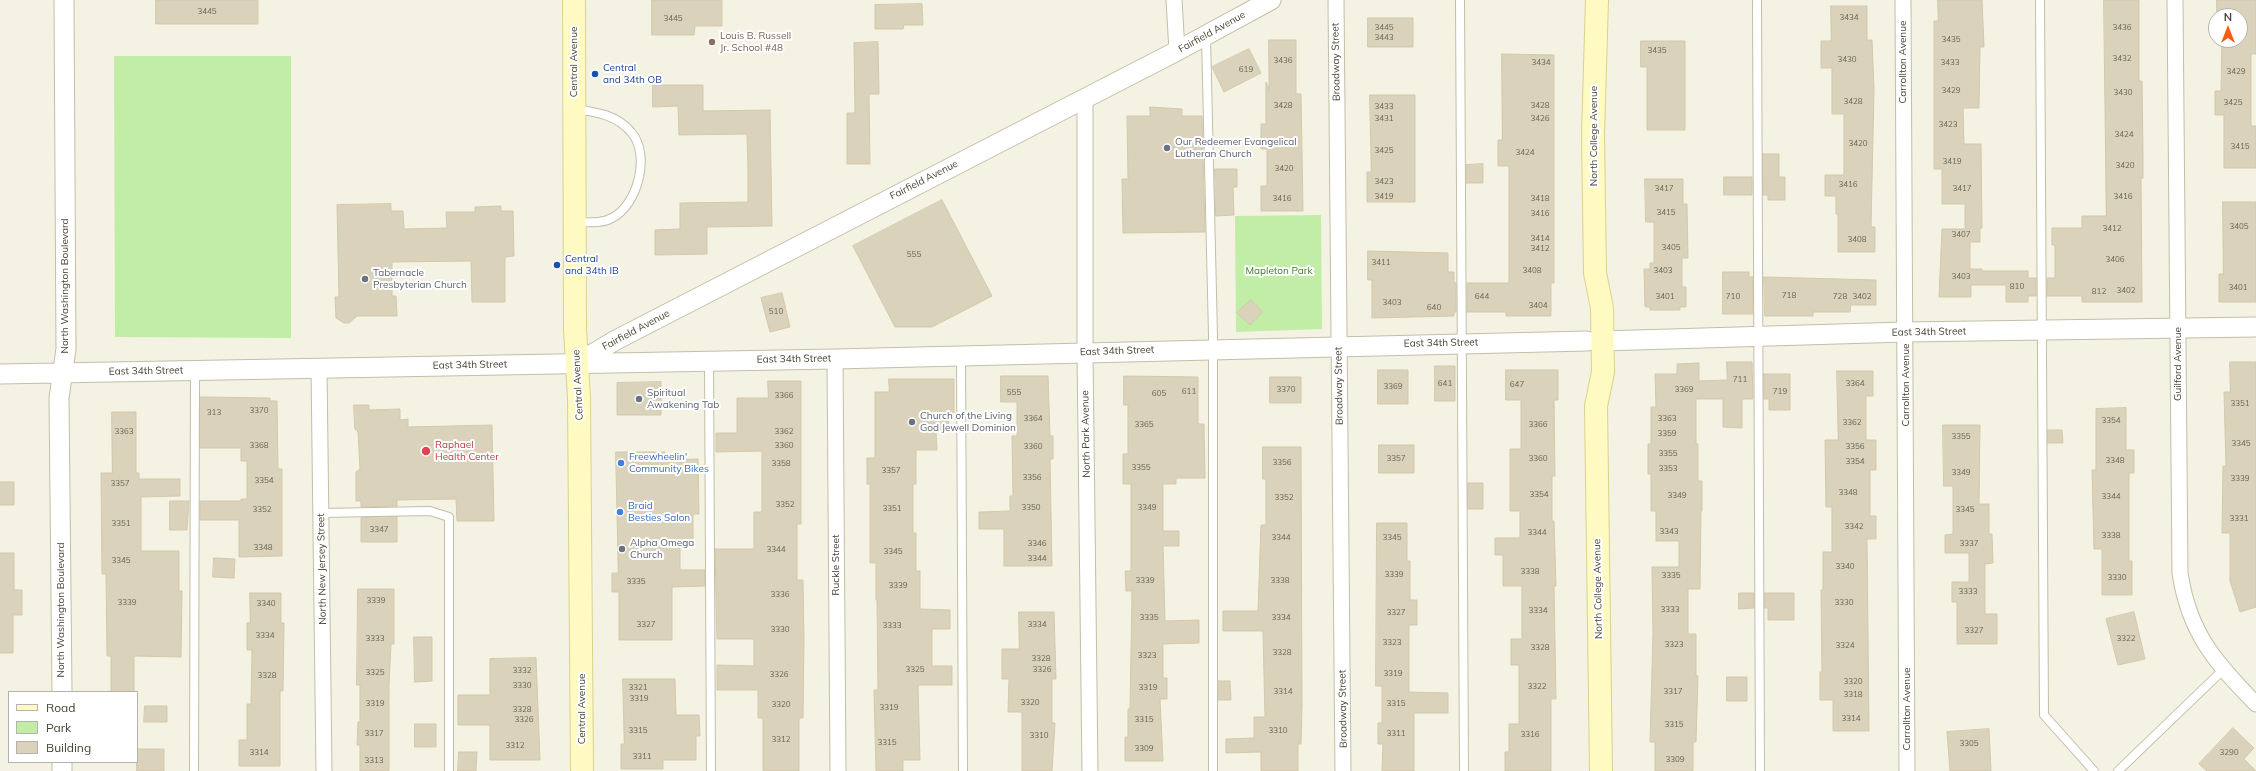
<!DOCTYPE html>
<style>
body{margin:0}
#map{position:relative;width:2256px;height:771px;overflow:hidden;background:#f4f2e3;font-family:Mulish,sans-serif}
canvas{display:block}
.legend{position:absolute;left:8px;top:691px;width:130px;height:72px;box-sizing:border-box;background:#fff;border:1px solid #b5b3ad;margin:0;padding:5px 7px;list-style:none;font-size:12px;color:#464233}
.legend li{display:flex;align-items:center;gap:8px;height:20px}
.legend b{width:20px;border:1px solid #b5b3ad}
.north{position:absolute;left:2208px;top:8px;width:40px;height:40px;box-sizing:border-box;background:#fff;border:1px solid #b5b3ad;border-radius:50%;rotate:0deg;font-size:11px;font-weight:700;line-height:16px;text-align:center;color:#464233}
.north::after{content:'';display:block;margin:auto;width:14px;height:18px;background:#ff5a0f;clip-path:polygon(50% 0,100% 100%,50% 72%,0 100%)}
</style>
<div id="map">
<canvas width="2256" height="771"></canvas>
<ul class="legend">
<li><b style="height:5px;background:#fffac2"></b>Road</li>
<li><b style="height:11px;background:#c2eda7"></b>Park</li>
<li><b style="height:11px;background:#dad2ba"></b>Building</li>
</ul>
<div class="north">N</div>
</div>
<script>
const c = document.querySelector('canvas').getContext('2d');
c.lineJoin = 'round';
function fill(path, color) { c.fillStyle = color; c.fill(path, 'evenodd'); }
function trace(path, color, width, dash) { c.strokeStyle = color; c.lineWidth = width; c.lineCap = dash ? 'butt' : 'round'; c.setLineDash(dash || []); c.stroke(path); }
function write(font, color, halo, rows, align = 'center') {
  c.font = font + ' Mulish,sans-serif'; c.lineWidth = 4; c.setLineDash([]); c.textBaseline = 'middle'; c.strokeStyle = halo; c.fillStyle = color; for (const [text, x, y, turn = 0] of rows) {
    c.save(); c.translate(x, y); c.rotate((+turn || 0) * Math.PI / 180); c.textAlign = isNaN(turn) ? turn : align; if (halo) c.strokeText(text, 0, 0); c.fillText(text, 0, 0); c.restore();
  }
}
const green = new Path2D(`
 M114,56H291V338L115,337Z
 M1321,215L1322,329L1236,332L1235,216Z`);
const building = new Path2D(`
 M156,0H258V24H156Z
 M652,0H722V26H695L694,35H652Z
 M1938,0H1982L1984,47H1980L1979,108H1963L1964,144H1981L1982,228H1980V242H1970V269H1982V271H2028V278H2036V296H2028V302H2006V285H1971V297H1939L1942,229H1965V204H1942V169H1934V21H1938Z
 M2104,0H2139V81H2142L2143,154V178H2141L2142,302H2082V296H2047V278H2055V245H2052V228H2082V216H2106Z
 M2217,0H2256V54H2251V126H2256V168H2224V115H2215V91H2221L2222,40H2240V16H2217Z
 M922,4L923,25H904L903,29H875V5Z
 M1831,6H1867V40H1872L1874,89L1871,227H1875V252H1838V214H1836V196H1825V175H1844V114H1832V68H1821V41H1831Z
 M1368,18H1413V47H1368Z
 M1269,40H1296V94H1301L1303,211H1261V186H1267V149H1261V124H1266V82L1269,89Z
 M1641,41H1685V130H1647V67H1641Z
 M878,42L879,94H869L870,164H847V113H855L854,43Z
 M1249,49L1261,73L1224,92L1212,67Z
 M1502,54L1554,55V283H1551V316H1506V312H1467V283H1509V166H1498V140H1502Z
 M653,85H703V111L770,110L772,226L707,227V254L655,255V230L680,229V203L748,202V170L747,134L679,135L678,106L653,107Z
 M1370,95H1415V202H1367V172H1371Z
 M1150,107L1182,109V116H1202L1205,232L1123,233L1122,179H1128L1127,116H1150Z
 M1763,154H1779V177H1785V200H1768V195H1763Z
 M1483,164V183H1466V165Z
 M1215,169H1237V187H1233L1234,215L1216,216Z
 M1724,177H1752V195H1724Z
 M1645,179H1683V204H1687L1688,258H1682V287H1686V307H1680V310H1650V307H1645L1644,269H1650V263H1654V222H1646Z
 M942,200L992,296L932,327H895L853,246Z
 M2223,202H2256V302H2219V274H2223Z
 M391,204V211H403L404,229L447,228L446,212H475V207L501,206V211H513L514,256L505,257V302H472L471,261L392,262V296H396L397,316H357L349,323H344L336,318L335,297H339L337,205Z
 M1368,251L1448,253V272H1454V283H1456V312H1454V316L1372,318V280H1368Z
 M1723,272H1749V277H1753V314H1723Z
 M1764,277L1876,280V305H1851L1850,312H1813V316H1765Z
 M782,293L790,327L770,332L761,298Z
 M1251,300L1263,312L1250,325L1237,313Z
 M1727,362H1752L1753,399H1742V428L1723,427V399H1696V444H1698V481H1702V511H1701L1700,589H1688V634H1696V676H1698L1696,742H1693V771H1655V742H1650L1653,634L1652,567H1679V541H1656V511H1651V474H1648V444H1651V407H1656L1655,374H1677V364L1699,363V381L1727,380Z
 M2230,362H2256V607L2240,612L2230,581V533H2222L2223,466H2226L2224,392H2230Z
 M1435,366H1455V401H1435Z
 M1378,370H1408V404H1378Z
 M1506,370H1558V400H1554L1555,476H1552V521H1554L1556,586H1554L1556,699H1551V771H1505V752H1509V724H1519V665H1511V639H1522V586H1503V555H1495V538H1520V511H1510V449H1521V400H1506Z
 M1837,371H1873V396H1866V440H1876V470H1870V516H1876V539H1867L1869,731H1833V700H1820V672H1822L1821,590H1823V552H1832V507H1826L1825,440H1838Z
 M1764,374H1790V410H1769V399H1764Z
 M1001,376H1048L1050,436H1053V459H1050L1052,566H1004V529H979V512L1010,511V496H1013L1012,436H1017V402H1001Z
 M1124,376L1198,377V424H1204L1205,478H1176V484H1163V531H1179V546H1163L1165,621L1199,620V643L1163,644V678H1167V699H1160L1163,761H1125V737H1128V709H1130L1132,591H1126L1125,571H1131V484H1123V454H1128V405H1124Z
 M1270,377H1301V403H1270Z
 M889,379H954V413H948L949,431H936L937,450H916V484H913V533H916V571H920V609L950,610V629H932V666H952V685H918L920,760H903V771H876L874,690H878L877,600H876V563H870V484H867V458H875V392H889Z
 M768,381H801V524H797V580H803L804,641L803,718H799V771H763V718H758V690H717V665L754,666V639H717L715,549H754V512H762V451L716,452V433H737V398H768Z
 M661,382V415H617V383Z
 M200,397L270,398V401H277L278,469H282V556L239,557V520H200V501H241V499H247V461H241V448H200Z
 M354,405H369V410L400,409V420L408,419V427L492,425L494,521H457L456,499L397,500V506L361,507V501H356V472L360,469L358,432L355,429Z
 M2126,408V450H2134V473H2129V561H2132V595H2102V549H2094L2092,470H2096V409Z
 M112,412H136V473H139V479H180V496L141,497V551H179V591H182L181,657L134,656V692H111V656H107L106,574H102L101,473H112Z
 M1943,425H1980L1979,504H1989V534H1992L1993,563L1985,564V614H1997V644H1957V602H1952V582H1969V553H1945V535L1953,534V486H1944Z
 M2048,430H2062L2063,443H2048Z
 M1379,445H1414V473H1379Z
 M1263,447H1301L1302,706L1301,744H1298V771H1261V752L1226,753V739L1254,738V717H1265L1263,631H1223V611H1258L1261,525H1266V479H1263Z
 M616,452H665V460L698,459L699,514H693V541H680V570H705V586L672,587V640H619V592H612V573H618Z
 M0,482H14V505H0Z
 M1468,483H1483V509H1468Z
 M170,501H189L187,530H170Z
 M397,517V542H361V518Z
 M1377,523H1407V561H1410V600H1417V625H1409V692L1448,693V713H1414V771H1382L1383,744H1378V723H1382V686H1376Z
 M0,553H14V590H22V615H13V653H0Z
 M214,558L235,559L234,578L213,577Z
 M358,589H394V644H391L389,685V771H360V745H357L358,722H360V685H357Z
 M250,593H281V623H284L283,691H280V766H239V740H247V704H251L252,650H247V623H250Z
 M1739,593H1754V608L1739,609Z
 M1765,593H1794V620H1768V608H1765Z
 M1019,612H1054L1056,679H1052V723H1055L1052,771H1022V712H1008L1009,679H1002V649H1019Z
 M2134,612L2145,659L2118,665L2106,619Z
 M414,637H432V681L415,682Z
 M536,658L540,760H490V725H458V695H490V659Z
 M1727,677H1747V701H1727Z
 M623,679H675L676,715H699L700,736H696V760H663V769H621V744H624Z
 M1218,681H1230L1231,700H1218Z
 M145,706H167V722H144Z
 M415,724H436V747H415Z
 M2233,728L2254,748L2244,759L2256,771H2207L2199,764Z
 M1989,729L1991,771H1950L1947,732Z
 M137,749H164V771H137Z
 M459,752H477L476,771H458Z`);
const service = new Path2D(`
 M1460,0L1464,771
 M1757,0L1760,771
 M2040,0L2044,715L2094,771
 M1206,36L1213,336V771
 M576,222C587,222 601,224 612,218C638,205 651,154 631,132C617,115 596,112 576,109
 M961,356L963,771
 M709,361L711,771
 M321,513L430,511L449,517V771
 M194,771L195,371
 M2118,771L2223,670`);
const minor = new Path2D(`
 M1174,0L1177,51
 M1336,0L1343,771
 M1903,0L1907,771
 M2175,0L2180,573C2189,633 2215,662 2256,704
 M1085,97V352L1090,771
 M835,359L838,771
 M319,368L324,771`);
const tertiary = new Path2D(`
 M1602,341L1905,332L2256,327
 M579,362L616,340L1177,51L1271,0
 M0,374L835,359L1587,341
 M62,692L59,398L66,349L64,0
 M62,762V771`);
const secondary = new Path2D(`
 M574,0L575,329L579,398L582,771
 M1597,0L1593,135L1595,273L1602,308L1603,372L1596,406L1601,771`);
const markers = [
 [712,42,4,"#8d6e63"],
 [595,74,4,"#1a4fb4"],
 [1167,148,4,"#6b7280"],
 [557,265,4,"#1a4fb4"],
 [365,279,4,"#6b7280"],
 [639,399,4,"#6b7280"],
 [912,422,4,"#6b7280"],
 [426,451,5,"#e0444e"],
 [621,463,4,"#3f7fe0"],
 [620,512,4,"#3f7fe0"],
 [622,549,4,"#6b7280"]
];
const numberNames = [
 ["3445",207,12],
 ["3434",1849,18],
 ["3445",673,19],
 ["3445",1384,28],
 ["3436",2122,28],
 ["3443",1384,38],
 ["3435",1951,40],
 ["3435",1657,51],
 ["3432",2122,59],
 ["3430",1847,60],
 ["3436",1283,61],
 ["3434",1541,63],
 ["3433",1950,63],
 ["619",1246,70],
 ["3429",2236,72],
 ["3429",1951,91],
 ["3430",2123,93],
 ["3428",1853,102],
 ["3425",2233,103],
 ["3428",1283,106],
 ["3428",1540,106],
 ["3433",1384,107],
 ["3431",1384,119],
 ["3426",1540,119],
 ["3423",1948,125],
 ["3424",2124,135],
 ["3420",1858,144],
 ["3415",2240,147],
 ["3425",1384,151],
 ["3424",1525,153],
 ["3419",1952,162],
 ["3420",2125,166],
 ["3420",1284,169],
 ["3423",1384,182],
 ["3416",1848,185],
 ["3417",1664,189],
 ["3417",1962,189],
 ["3419",1384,197],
 ["3416",2123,197],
 ["3416",1282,199],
 ["3418",1540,199],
 ["3415",1666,213],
 ["3416",1540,214],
 ["3405",2239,227],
 ["3412",2112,229],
 ["3407",1961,235],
 ["3414",1540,239],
 ["3408",1857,240],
 ["3405",1671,248],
 ["3412",1540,249],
 ["555",914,255],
 ["3406",2115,260],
 ["3411",1381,263],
 ["3408",1532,271],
 ["3403",1663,271],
 ["3403",1961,277],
 ["810",2017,287],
 ["3401",2238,288],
 ["3402",2126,291],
 ["812",2099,292],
 ["718",1789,296],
 ["644",1482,297],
 ["3401",1665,297],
 ["710",1733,297],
 ["728",1840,297],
 ["3402",1862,297],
 ["3403",1392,303],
 ["3404",1538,306],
 ["640",1434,308],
 ["510",776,312],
 ["711",1740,380],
 ["641",1445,384],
 ["3364",1855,384],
 ["647",1517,385],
 ["3369",1393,387],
 ["3370",1286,390],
 ["3369",1684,390],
 ["611",1189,392],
 ["719",1780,392],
 ["555",1014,393],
 ["605",1159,394],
 ["3366",784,396],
 ["3351",2240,404],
 ["3370",259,411],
 ["313",214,413],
 ["3364",1033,419],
 ["3363",1667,419],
 ["3354",2111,421],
 ["3362",1852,423],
 ["3365",1144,425],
 ["3366",1538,425],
 ["3363",124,432],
 ["3362",784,432],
 ["3359",1667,434],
 ["3355",1961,437],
 ["3345",2241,444],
 ["3368",259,446],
 ["3360",784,446],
 ["3360",1033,447],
 ["3356",1855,447],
 ["3355",1668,454],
 ["3357",1396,459],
 ["3360",1538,459],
 ["3348",2115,461],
 ["3354",1855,462],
 ["3356",1282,463],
 ["3358",781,464],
 ["3355",1141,468],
 ["3353",1668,469],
 ["3357",891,471],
 ["3349",1961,473],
 ["3356",1032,478],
 ["3339",2240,479],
 ["3354",264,481],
 ["3357",120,484],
 ["3348",1848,493],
 ["3354",1539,495],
 ["3349",1677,496],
 ["3344",2111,497],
 ["3352",1284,498],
 ["3352",785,505],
 ["3350",1031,508],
 ["3349",1147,508],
 ["3351",892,509],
 ["3352",262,510],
 ["3345",1965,510],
 ["3331",2239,519],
 ["3351",121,524],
 ["3342",1854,527],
 ["3347",379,530],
 ["3343",1669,532],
 ["3344",1537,533],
 ["3338",2111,536],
 ["3344",1281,538],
 ["3345",1392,538],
 ["3346",1037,544],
 ["3337",1969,544],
 ["3348",263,548],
 ["3344",776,550],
 ["3345",893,552],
 ["3344",1037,559],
 ["3345",121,561],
 ["3340",1845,567],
 ["3338",1530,572],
 ["3339",1394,575],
 ["3335",1671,576],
 ["3330",2117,578],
 ["3339",1145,581],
 ["3338",1280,581],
 ["3335",636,582],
 ["3339",898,586],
 ["3333",1968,592],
 ["3336",780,595],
 ["3339",376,601],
 ["3339",127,603],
 ["3330",1844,603],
 ["3340",266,604],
 ["3333",1670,610],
 ["3334",1538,611],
 ["3327",1396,613],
 ["3335",1149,618],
 ["3334",1281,618],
 ["3327",646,625],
 ["3334",1037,625],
 ["3333",892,626],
 ["3330",780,630],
 ["3327",1974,631],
 ["3334",265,636],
 ["3333",375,639],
 ["3322",2126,639],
 ["3323",1392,643],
 ["3323",1674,645],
 ["3324",1845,646],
 ["3328",1540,648],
 ["3328",1282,653],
 ["3323",1147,656],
 ["3328",1041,659],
 ["3325",915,670],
 ["3326",1042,670],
 ["3332",522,671],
 ["3325",375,673],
 ["3319",1393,674],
 ["3326",779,675],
 ["3328",267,676],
 ["3320",1853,682],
 ["3330",522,686],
 ["3322",1537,687],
 ["3321",638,688],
 ["3319",1148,688],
 ["3314",1283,692],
 ["3317",1673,692],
 ["3318",1853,695],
 ["3319",639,699],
 ["3320",1030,703],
 ["3319",375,704],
 ["3315",1396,704],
 ["3320",781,705],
 ["3319",889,708],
 ["3328",522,710],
 ["3314",1851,719],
 ["3326",524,720],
 ["3315",1144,720],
 ["3315",1674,725],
 ["3315",638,731],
 ["3310",1278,731],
 ["3317",374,734],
 ["3311",1396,734],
 ["3316",1530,735],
 ["3310",1039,736],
 ["3312",781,740],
 ["3315",887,743],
 ["3305",1969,744],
 ["3312",515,746],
 ["3309",1144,749],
 ["3314",259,753],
 ["3290",2229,753],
 ["3311",642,757],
 ["3309",1675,760],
 ["3313",374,761]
];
const streetNames = [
 ["Fairfield Avenue",1212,32,-29],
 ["Central Avenue",574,62,-90],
 ["Broadway Street",1336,62,-91],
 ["Carrollton Avenue",1903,62,-90],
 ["North College Avenue",1594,136,-90],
 ["Fairfield Avenue",924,180,-27],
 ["North Washington Boulevard",65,286,-90],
 ["Fairfield Avenue",636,330,-28],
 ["East 34th Street",1929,332,-1],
 ["East 34th Street",1441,343,-1],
 ["East 34th Street",1117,351,-2],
 ["East 34th Street",794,359,-1],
 ["Guilford Avenue",2178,364,-90],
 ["East 34th Street",470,365,-1],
 ["East 34th Street",146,371,-1],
 ["Central Avenue",578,385,-93],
 ["Carrollton Avenue",1906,385,-90],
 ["Broadway Street",1339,386,-91],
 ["North Park Avenue",1086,434,-91],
 ["Ruckle Street",836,565,-90],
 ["North New Jersey Street",322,569,-91],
 ["North College Avenue",1598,589,-91],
 ["North Washington Boulevard",61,610,-90],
 ["Central Avenue",582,709,-90],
 ["Broadway Street",1343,709,-91],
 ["Carrollton Avenue",1907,709,-90]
];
const educationNames = [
 ["Louis B. Russell",720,36],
 ["Jr. School #48",720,48]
];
const transitNames = [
 ["Central",603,68],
 ["and 34th OB",603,80],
 ["Central",565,259],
 ["and 34th IB",565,271]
];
const worshipNames = [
 ["Our Redeemer Evangelical",1175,142],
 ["Lutheran Church",1175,154],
 ["Tabernacle",373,273],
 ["Presbyterian Church",373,285],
 ["Spiritual",647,393],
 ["Awakening Tab",647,405],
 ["Church of the Living",920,416],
 ["God Jewell Dominion",920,428],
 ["Alpha Omega",630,543],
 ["Church",630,555]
];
const parkNames = [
 ["Mapleton Park",1279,271]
];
const healthNames = [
 ["Raphael",435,445],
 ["Health Center",435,457]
];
const shopNames = [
 ["Freewheelin'",629,457],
 ["Community Bikes",629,469],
 ["Braid",628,506],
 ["Besties Salon",628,518]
];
fill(green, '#c2eda7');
fill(building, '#dad2ba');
trace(building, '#d2c9aa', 1);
trace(service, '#c3bea8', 10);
trace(minor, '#c3bea8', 17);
trace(tertiary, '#c3bea8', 21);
trace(secondary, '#d9d28d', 24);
trace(service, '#fff', 8);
trace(minor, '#fff', 15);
trace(tertiary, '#fff', 19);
trace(secondary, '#fffac2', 22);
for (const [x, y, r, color] of markers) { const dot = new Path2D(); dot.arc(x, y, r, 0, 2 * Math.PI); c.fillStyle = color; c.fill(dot); trace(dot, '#fff', 1.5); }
write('8px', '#6b6655', null, numberNames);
write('10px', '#464233', '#fff', streetNames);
write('10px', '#785e54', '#fff', educationNames, 'left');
write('10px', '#164399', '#fff', transitNames, 'left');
write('10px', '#5b616d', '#fff', worshipNames, 'left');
write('10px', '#347f1f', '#fff', parkNames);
write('10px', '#be3a42', '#fff', healthNames, 'left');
write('10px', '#366cbe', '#fff', shopNames, 'left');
</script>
